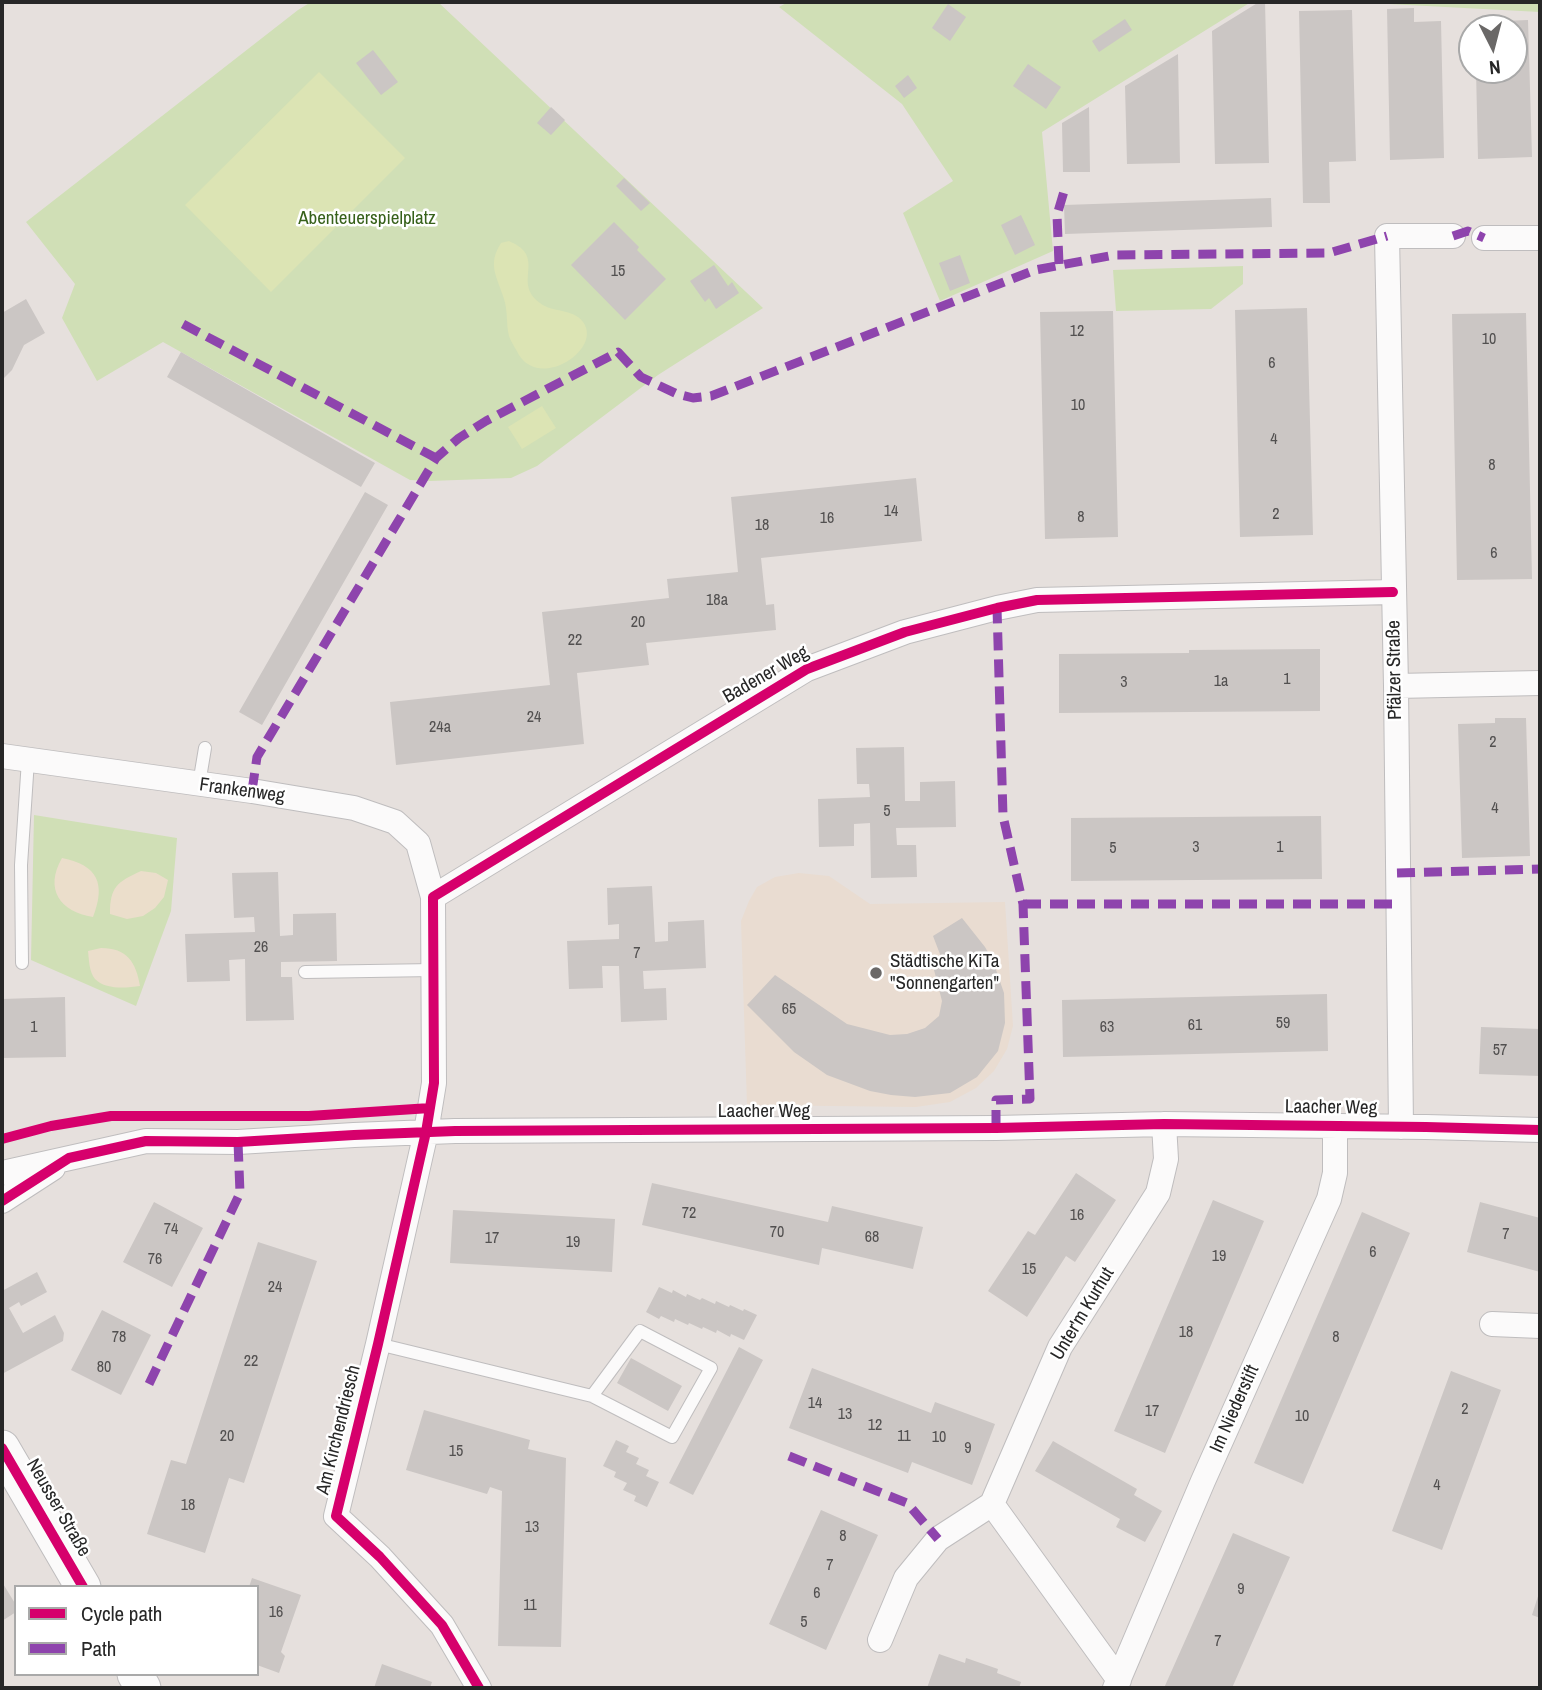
<!DOCTYPE html>
<meta charset="utf-8">
<style>
body{margin:0}
#map{position:relative;width:1542px;height:1690px;overflow:hidden;background:#e6e0dd;font-family:"Archivo Narrow",sans-serif}
canvas{display:block}
.frame{position:absolute;inset:0;border:4px solid #272727;pointer-events:none}
.legend{position:absolute;left:14px;top:1585px;width:245px;height:91px;box-sizing:border-box;background:#fff;border:2px solid #a9a9a9;margin:0;padding:9px 12px;list-style:none;font-size:21px;color:#272727}
.legend li{display:flex;align-items:center;gap:14px;height:35px}
.legend b{width:35px;border:2px solid #a9a9a9}
.north{position:absolute;left:1458px;top:14px;width:70px;height:70px;box-sizing:border-box;background:#fff;border:2px solid #a9a9a9;border-radius:50%;rotate:174deg;font-size:19px;font-weight:700;line-height:28px;text-align:center;color:#272727}
.north::after{content:'';display:block;margin:auto;width:24px;height:32px;background:#6a6867;clip-path:polygon(50% 0,100% 100%,50% 72%,0 100%)}
</style>
<div id="map">
<canvas width="1542" height="1690"></canvas>
<div class="frame"></div>
<ul class="legend">
<li><b style="height:9px;background:#d6006c"></b>Cycle path</li>
<li><b style="height:9px;background:#8e44ad"></b>Path</li>
</ul>
<div class="north">N</div>
</div>
<script>
const c = document.querySelector('canvas').getContext('2d');
c.lineJoin = 'round';
function fill(path, color) { c.fillStyle = color; c.fill(path, 'evenodd'); }
function trace(path, color, width, dash) { c.strokeStyle = color; c.lineWidth = width; c.lineCap = dash ? 'butt' : 'round'; c.setLineDash(dash || []); c.stroke(path); }
function write(font, color, halo, rows, align = 'center') {
  c.font = font + ' "Archivo Narrow",sans-serif'; c.lineWidth = 5; c.setLineDash([]); c.textBaseline = 'middle'; c.strokeStyle = halo; c.fillStyle = color; for (const [text, x, y, turn = 0] of rows) {
    c.save(); c.translate(x, y); c.rotate((+turn || 0) * Math.PI / 180); c.textAlign = isNaN(turn) ? turn : align; if (halo) c.strokeText(text, 0, 0); c.fillText(text, 0, 0); c.restore();
  }
}
const education = new Path2D(`
 M799,873L829,876L870,904L1005,902L1013,1026L1007,1049L994,1071L976,1088L950,1102L916,1107L747,1105L741,921L749,901L757,887L775,877Z`);
const green = new Path2D(`
 M311,2H438L763,308L658,375L537,466L511,478L430,481L410,480L163,342L97,381L62,318L75,284L26,222L298,10Z
 M788,2H1251L1042,132L1053,251L940,301L903,213L953,181L902,104L779,7Z
 M1351,2H1540V12Z
 M1243,266V284L1211,309L1116,311L1113,270Z
 M34,815L177,838L171,911L136,1006L31,960Z`);
const sand = new Path2D(`
 M62,858C98,865 106,884 93,917C60,912 44,889 62,858Z
 M141,871L156,873L168,880L164,897L155,908L143,916L127,919L110,914C110,887 117,882 141,871Z
 M101,948C127,948 136,962 140,986C126,988 106,990 95,979C89,972 89,959 88,951Z`);
const pitch = new Path2D(`
 M319,72L405,158L271,292L185,205Z
 M509,241C515,244 522,247 526,254C534,270 518,287 540,303C552,313 573,308 583,322C603,349 541,390 519,355C516,349 511,342 509,336C506,324 508,311 504,299C497,276 487,265 501,243Z
 M542,406L556,428L522,449L508,427Z`);
const building = new Path2D(`
 M1259,2H1265L1269,163L1215,164L1212,31Z
 M948,4L966,17L950,41L932,28Z
 M1414,8V22L1441,21L1444,158L1390,160L1387,9Z
 M1352,10L1356,161L1329,162L1330,203H1303L1299,11Z
 M1125,19L1132,30L1099,52L1092,41Z
 M1528,20L1532,157L1478,159L1476,70H1514V28H1502V21Z
 M373,50L398,82L381,95L356,63Z
 M1178,54L1180,163L1127,164L1125,86Z
 M1028,64L1061,87L1046,109L1013,86Z
 M908,75L917,88L904,98L895,86Z
 M551,107L565,120L551,135L537,123Z
 M1089,107L1090,172H1063L1062,123Z
 M624,178L650,203L641,211L616,186Z
 M1271,198L1272,227L1065,234L1064,205Z
 M1021,215L1035,245L1015,255L1001,225Z
 M614,222L639,247L637,250L666,279L625,320L571,265Z
 M960,255L970,283L950,291L939,263Z
 M714,265L728,286L732,282L739,293L716,309L709,298L705,302L690,281Z
 M26,299L45,333L24,345L12,370L2,380V313Z
 M1307,308L1313,535L1240,537L1235,310Z
 M1113,311L1118,537L1045,539L1040,312Z
 M1526,313L1532,579L1457,580L1452,314Z
 M181,352L375,463L361,487L167,377Z
 M916,478L922,541L761,558L766,605L774,604L776,630L646,643L649,665L577,673L584,744L396,765L390,702L550,685L542,612L669,598L667,579L738,572L731,497Z
 M365,492L388,505L262,725L239,712Z
 M1320,649V711L1059,713V654L1189,653V650Z
 M1495,718H1526L1530,856L1462,858L1458,724L1495,723Z
 M904,747L905,801H920V782L955,781L956,827L896,828L897,845H916L917,877L871,878L870,823L854,824V846L819,847L818,799L870,797L869,784H857L856,748Z
 M1321,816L1322,879L1071,881V818Z
 M278,872L280,936L293,935V914L336,913L337,961L281,962V977H292L294,1020L246,1021L245,959L229,960L230,981L187,982L185,934L255,932L254,917L234,918L232,873Z
 M652,886L655,942L668,941V922L704,920L706,968L643,971L644,989L666,988L667,1020L621,1022L619,966H602L603,988L569,989L567,941L619,939V924L608,925L607,888Z
 M962,918L985,947L993,961L1004,993L1005,1023L998,1051L977,1077L950,1093L915,1097L891,1095L870,1091L827,1075L794,1052L747,1005L775,975L847,1024L890,1035L907,1034L925,1028L939,1016L942,1001L934,970L943,962L933,936Z
 M1327,994L1328,1051L1063,1057L1062,1000Z
 M65,997L66,1057L2,1058V999Z
 M1481,1027L1540,1029V1076L1479,1074Z
 M1076,1173L1116,1200L1075,1262L1066,1256L1027,1317L988,1291L1028,1231L1035,1235Z
 M652,1183L828,1222L832,1206L923,1227L913,1269L822,1248L819,1265L642,1225Z
 M1213,1200L1264,1221L1165,1453L1114,1431Z
 M154,1202L203,1228L172,1287L123,1262Z
 M1480,1202L1540,1218V1272L1467,1252Z
 M453,1210L615,1219L612,1272L450,1263Z
 M1362,1212L1410,1233L1303,1484L1254,1463Z
 M258,1242L317,1261L244,1483L229,1478L205,1553L147,1534L171,1460L186,1464Z
 M37,1272L47,1292L21,1306L19,1302L9,1308L23,1333L55,1315L64,1333L63,1341L2,1374V1291Z
 M659,1287L672,1293L673,1290L686,1297L687,1294L700,1300L702,1298L715,1304L716,1301L729,1307L730,1305L743,1311L744,1309L757,1315L744,1340L731,1334L730,1337L717,1330L716,1333L703,1327L702,1329L689,1323L688,1325L675,1319L674,1322L661,1316L659,1319L646,1312Z
 M102,1310L151,1335L121,1395L71,1370Z
 M739,1347L763,1360L693,1495L669,1483Z
 M631,1358L682,1386L668,1411L617,1383Z
 M812,1368L931,1413L935,1402L995,1424L972,1485L912,1462L908,1473L789,1428Z
 M1451,1371L1501,1390L1442,1550L1392,1531Z
 M424,1410L530,1440L528,1449L566,1458L561,1647L498,1646L502,1491L490,1487L487,1494L406,1470Z
 M616,1440L629,1446L626,1452L639,1458L636,1464L649,1470L646,1476L659,1482L647,1507L634,1501L636,1496L623,1490L627,1483L614,1477L616,1472L603,1466Z
 M1053,1441L1137,1489L1134,1495L1162,1511L1145,1542L1116,1527L1120,1519L1035,1471Z
 M821,1510L878,1535L826,1650L769,1624Z
 M1233,1533L1290,1557L1232,1688H1164Z
 M252,1578L301,1595L281,1652L285,1656L279,1673L257,1665V1587H249Z
 M2,1582L16,1605V1612L2,1621Z
 M1540,1590V1618L1532,1615Z
 M939,1654L965,1663L966,1658L998,1669L997,1673L1021,1682L1019,1688H927Z
 M382,1664L432,1682L430,1688H374Z`);
const service = new Path2D(`
 M199,784L205,748
 M22,963L21,865L28,760
 M305,972L434,970
 M378,1344L592,1396L672,1437L711,1368L640,1331L592,1396`);
const minor = new Path2D(`
 M1484,238H1540
 M1396,686L1540,683
 M2,756L252,791L354,808L395,822L418,843L433,897
 M1401,1127L1396,686L1387,236H1453
 M2,1173L146,1141L238,1142L354,1135L455,1131L996,1128L1164,1124L1426,1127L1540,1130
 M2,1201L53,1168
 M1492,1324L1540,1326
 M992,1504L1060,1347L1158,1193L1166,1159L1164,1124
 M880,1640L906,1578L938,1539L992,1504L1119,1680
 M479,1688L442,1625L380,1557L336,1516L378,1344L426,1132L434,1083L433,897L807,669L905,632L997,608L1037,600L1393,592
 M1115,1688L1203,1481L1329,1199L1335,1173V1126`);
const secondary = new Path2D(`
 M2,1448L83,1587
 M135,1674L143,1688`);
const quiet = new Path2D(`
 M1453,236L1468,231L1484,238
 M1059,264L1057,215L1065,188
 M183,324L436,458
 M252,791L257,757L436,458L459,438L486,421L618,352L641,377L677,394L693,398L711,396L1035,270L1114,255L1329,253L1387,236
 M1397,873L1540,869
 M1023,904H1397
 M996,1128V1100L1030,1099L1023,904L1003,816L997,608
 M149,1384L240,1193L238,1142
 M789,1456L907,1503L938,1539`);
const cycleway = new Path2D(`
 M2,1139L51,1126L111,1116H309L430,1108
 M2,1201L69,1158L146,1141L238,1142L354,1135L455,1131L996,1128L1164,1124L1426,1127L1540,1130
 M2,1448L83,1587
 M479,1688L442,1625L380,1557L336,1516L378,1344L426,1132L434,1083L433,897L807,669L905,632L997,608L1037,600L1393,592`);
const markers = [
 [876,973,7,"#6a6867"]
];
const numberNames = [
 ["15",618,272],
 ["12",1077,332],
 ["10",1489,340],
 ["6",1272,364],
 ["10",1078,406],
 ["4",1274,440],
 ["8",1492,466],
 ["14",891,512],
 ["2",1276,515],
 ["8",1081,518],
 ["16",827,519],
 ["18",762,526],
 ["6",1494,554],
 ["18a",717,601],
 ["20",638,623],
 ["22",575,641],
 ["1",1287,680],
 ["1a",1221,682],
 ["3",1124,683],
 ["24",534,718],
 ["24a",440,728],
 ["2",1493,743],
 ["4",1495,809],
 ["5",887,812],
 ["3",1196,848],
 ["1",1280,848],
 ["5",1113,849],
 ["26",261,948],
 ["7",637,954],
 ["65",789,1010],
 ["59",1283,1024],
 ["61",1195,1026],
 ["1",34,1028],
 ["63",1107,1028],
 ["57",1500,1051],
 ["72",689,1214],
 ["16",1077,1216],
 ["74",171,1230],
 ["70",777,1233],
 ["7",1506,1235],
 ["68",872,1238],
 ["17",492,1239],
 ["19",573,1243],
 ["6",1373,1253],
 ["19",1219,1257],
 ["76",155,1260],
 ["15",1029,1270],
 ["24",275,1288],
 ["18",1186,1333],
 ["78",119,1338],
 ["8",1336,1338],
 ["22",251,1362],
 ["80",104,1368],
 ["14",815,1404],
 ["2",1465,1410],
 ["17",1152,1412],
 ["13",845,1415],
 ["10",1302,1417],
 ["12",875,1426],
 ["20",227,1437],
 ["11",904,1437],
 ["10",939,1438],
 ["9",968,1449],
 ["15",456,1452],
 ["4",1437,1486],
 ["18",188,1506],
 ["13",532,1528],
 ["8",843,1537],
 ["7",830,1566],
 ["9",1241,1590],
 ["6",817,1594],
 ["11",530,1606],
 ["16",276,1613],
 ["5",804,1623],
 ["7",1218,1642]
];
const parkNames = [
 ["Abenteuerspielplatz",367,219]
];
const streetNames = [
 ["Pfälzer Straße",1395,670,-91],
 ["Badener Weg",766,675,-30],
 ["Frankenweg",242,791,8],
 ["Laacher Weg",1331,1108,1],
 ["Laacher Weg",764,1112],
 ["Unter'm Kurhut",1083,1314,-59],
 ["Im Niederstift",1235,1409,-66],
 ["Am Kirchendriesch",339,1430,-76],
 ["Neusser Straße",58,1508,60]
];
const poiNames = [
 ["Städtische KiTa",890,962],
 ["\"Sonnengarten\"",890,984]
];
fill(education, '#e9dcd1');
fill(green, '#d0dfb6');
fill(sand, '#ebdecb');
fill(pitch, '#dce4b4');
fill(building, '#cbc6c4');
trace(service, '#bfbdbe', 14);
trace(minor, '#bfbdbe', 26);
trace(secondary, '#bfbdbe', 37);
trace(service, '#fbfafa', 12);
trace(minor, '#fbfafa', 24);
trace(secondary, '#fbfafa', 35);
trace(quiet, '#8e44ad', 9, [18, 9]);
trace(cycleway, '#d6006c', 10);
for (const [x, y, r, color] of markers) { const dot = new Path2D(); dot.arc(x, y, r, 0, 2 * Math.PI); c.fillStyle = color; c.fill(dot); trace(dot, '#fff', 2.5); }
write('16px', '#525050', null, numberNames);
write('19px', '#37611b', '#fff', parkNames);
write('19px', '#272727', '#fff', streetNames);
write('19px', '#272727', '#fff', poiNames, 'left');
</script>
